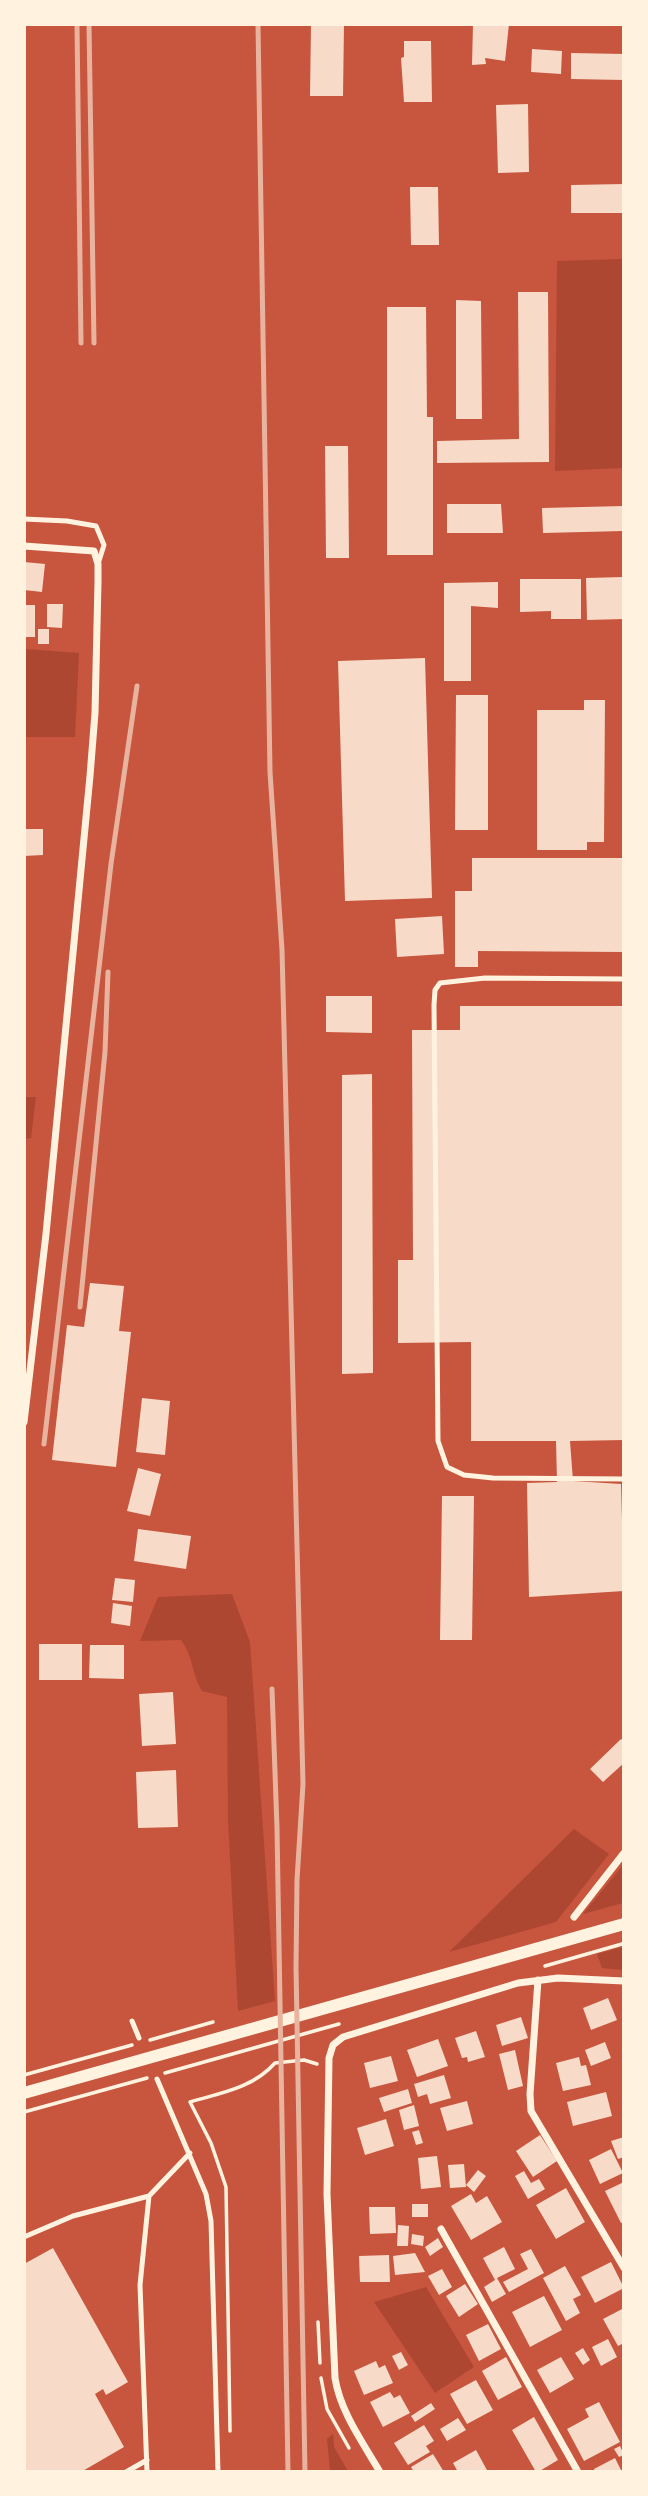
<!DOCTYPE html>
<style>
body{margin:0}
#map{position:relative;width:648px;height:2496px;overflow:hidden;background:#c8553d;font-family:Lato,sans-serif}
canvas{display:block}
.frame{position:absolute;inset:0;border:26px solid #fff3e0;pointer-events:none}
</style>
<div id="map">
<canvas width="648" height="2496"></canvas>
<div class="frame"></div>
</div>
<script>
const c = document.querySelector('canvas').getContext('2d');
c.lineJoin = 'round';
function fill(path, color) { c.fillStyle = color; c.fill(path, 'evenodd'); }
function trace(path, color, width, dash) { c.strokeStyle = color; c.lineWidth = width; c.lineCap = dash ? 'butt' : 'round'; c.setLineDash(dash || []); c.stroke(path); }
const green = new Path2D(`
 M623,259V468L555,471L557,261Z
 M25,649L79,653L75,737H25Z
 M25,1097H36L31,1138L25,1139Z
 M232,1594L250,1642L275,2001L238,2011L228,1820L227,1697L202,1691C191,1672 194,1658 181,1640L140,1641L158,1597Z
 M574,1829L609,1854L556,1922L449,1952Z
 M623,1865V1903L583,1914Z
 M623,1947V1970L602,1968L597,1954Z
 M426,2287L474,2367L435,2393L374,2302Z
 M333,2434L334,2447L348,2471H330L327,2439Z`);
const building = new Path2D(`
 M311,24H344L343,96H310Z
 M473,24H509L505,61L485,58L486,64L472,65Z
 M404,41H431L432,102H404L401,58L404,57Z
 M532,49L562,51L561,74L531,72Z
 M571,53L624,54V80L571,79Z
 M528,104L529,172L498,173L496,105Z
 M624,184V213H571V185Z
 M410,187H438L439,245H411Z
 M518,292H548L549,462L437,463V441L519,439Z
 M456,300L481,301L482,419H456Z
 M387,307H426L427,417H433V555H387Z
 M325,446H348L349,558H326Z
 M447,504H501L503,533H447Z
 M624,506V531L543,533L542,508Z
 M24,562L45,564L42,592L24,590Z
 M624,577V619L587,620L586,578Z
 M520,579H581V619H551V611L520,612Z
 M498,582V608L471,606V681H444V583Z
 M47,604H63L62,628L47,627Z
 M24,605H35V637H24Z
 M38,629H49V644H38Z
 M425,658L432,898L345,901L338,661Z
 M456,695H488V830H455Z
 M584,700H605L604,842H587V850H537V710H584Z
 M24,829H43V855L24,856Z
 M472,858H624V952L478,951V967H455V891H472Z
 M442,916L444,954L397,957L395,919Z
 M326,996H372V1033L326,1032Z
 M460,1006H624V1440L570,1441L573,1481L621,1484L624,1591L529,1597L527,1483L557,1482L556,1441H471V1342L398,1343V1260H413L412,1030H460Z
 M372,1074L373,1373L342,1374V1075Z
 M90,1283L124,1286L119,1331L131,1332L116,1467L52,1460L67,1325L84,1327Z
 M142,1398L170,1401L165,1455L136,1452Z
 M138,1468L161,1474L150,1516L127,1511Z
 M442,1496H474L472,1640H440Z
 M138,1529L191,1536L186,1569L134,1561Z
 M115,1578L135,1580L133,1602L112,1600Z
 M113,1603L132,1606L130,1626L111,1623Z
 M39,1644H82V1680H39Z
 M90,1645H124V1679L89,1678Z
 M173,1692L176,1744L142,1746L139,1694Z
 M621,1739L624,1742V1763L603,1782L590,1769Z
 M176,1770L178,1827L138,1828L136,1772Z
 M608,1998L617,2020L591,2030L583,2008Z
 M521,2017L528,2038L502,2046L496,2025Z
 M476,2031L485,2057L468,2062L467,2057L462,2058L455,2038Z
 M438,2039L448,2066L417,2077L407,2050Z
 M605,2042L611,2058L591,2066L585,2050Z
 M515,2050L523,2086L508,2090L499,2054Z
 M391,2056L398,2081L370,2088L364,2063Z
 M579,2057L581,2066L586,2065L591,2085L563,2091L556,2063Z
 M444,2075L451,2098L430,2104L427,2094L418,2097L414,2084Z
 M408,2089L412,2103L384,2112L379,2098Z
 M606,2092L612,2116L573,2126L567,2102Z
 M467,2101L473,2124L447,2131L440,2108Z
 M414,2105L419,2126L404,2130L399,2110Z
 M386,2119L394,2146L365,2155L357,2128Z
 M419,2130L423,2143L416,2145L412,2132Z
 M540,2135L557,2161L533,2177L516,2151Z
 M624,2137V2157L618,2159L611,2141Z
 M611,2149L623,2173L600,2184L589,2160Z
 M437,2156L441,2187L421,2189L418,2158Z
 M464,2164L466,2187L450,2188L448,2165Z
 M478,2170L486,2176L474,2192L466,2185Z
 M524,2171L531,2183L539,2179L545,2189L528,2199L515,2176Z
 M624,2182V2222L621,2223L605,2191Z
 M566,2188L585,2222L556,2239L536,2205Z
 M471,2194L476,2203L487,2196L502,2222L471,2240L451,2206Z
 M412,2204H428V2217H412Z
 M369,2207H395L396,2233L370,2234Z
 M398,2225L409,2226L408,2246H397Z
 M412,2234L424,2236L423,2246L411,2244Z
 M438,2238L443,2247L430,2256L425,2247Z
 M504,2247L515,2269L497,2278L506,2294L492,2302L484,2287L495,2280L483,2258Z
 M53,2248L128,2382L106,2395L103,2389L95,2394L124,2447L81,2472H24V2264Z
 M531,2249L544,2273L509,2292L503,2282L528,2269L520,2254Z
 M415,2253L425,2272L395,2275L393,2256Z
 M389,2255L390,2282H360L359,2256Z
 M611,2262L624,2288L595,2303L581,2277Z
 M565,2266L581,2295L573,2299L580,2313L566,2321L543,2278Z
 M442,2269L452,2287L439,2295L428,2276Z
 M465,2284L478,2304L459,2317L446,2296Z
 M544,2296L562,2330L530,2347L512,2312Z
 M624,2308V2343L618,2346L603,2319Z
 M488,2324L501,2349L479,2361L466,2335Z
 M608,2339L617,2357L601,2366L592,2347Z
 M583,2348L590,2360L583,2365L575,2353Z
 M401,2352L408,2365L399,2370L392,2356Z
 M506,2357L522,2387L498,2400L482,2371Z
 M561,2357L574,2379L550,2393L537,2370Z
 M376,2361L379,2368L385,2365L393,2383L364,2395L354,2371Z
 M476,2380L493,2410L467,2424L450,2394Z
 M390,2392L394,2398L400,2395L410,2413L383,2427L370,2402Z
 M599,2402L620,2442L584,2461L567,2429L589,2417L585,2409Z
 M431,2403L435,2409L415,2422L411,2416Z
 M534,2417L558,2460L538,2472H536L512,2430Z
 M458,2418L466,2430L447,2441L440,2429Z
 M424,2425L434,2441L426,2446L430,2452L408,2465L394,2443Z
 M620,2446L624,2455L619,2457L614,2449Z
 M476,2450L488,2472H458L453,2463Z
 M433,2454L444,2472H414L411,2467Z
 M615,2458L622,2472H595L594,2469Z`);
const path = new Path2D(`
 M545,1966L622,1944
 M150,2040L213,2022
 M165,2073L339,2024
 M24,2075L132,2045
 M24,2112L147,2078
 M318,2322L320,2363
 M321,2378L327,2409L349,2448
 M230,2431L226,2187L211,2143L190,2102C221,2093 253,2088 275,2063L304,2060L317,2064`);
const service = new Path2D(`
 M24,519L67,521L96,526L104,545L98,564
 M624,979L485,978L440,983L435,990L434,1005L438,1441L447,1467L464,1475L493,1478L624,1479
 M132,2021L139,2038
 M157,2079L206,2194L211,2221L218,2472
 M24,2237L73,2216L149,2196L190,2153
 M126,2472L147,2460
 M147,2472L140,2285L149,2196`);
const minor = new Path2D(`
 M24,546L94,551L98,564V582L95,713L90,776L46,1234L24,1422
 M574,1917L624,1853
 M538,1980L530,2094L531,2111L624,2268
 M441,2229L578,2472
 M380,2472C363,2443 340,2411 335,2378L327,2194L329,2058L333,2045L343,2037L518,1983L558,1978L624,1981`);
const tertiary = new Path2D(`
 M24,2093L624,1924`);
const rail = new Path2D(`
 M77,24L81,343
 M89,24L94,343
 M258,24L270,772L282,950L303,1784L297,1880L296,1967L305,2472
 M80,1307L105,1052L108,972
 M44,1444L111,864L137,686
 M272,1689L277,1828L288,2472`);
fill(green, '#ae4732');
fill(building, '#f7dbc8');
trace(path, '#fff3e0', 3.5);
trace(service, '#fff3e0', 5);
trace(minor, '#fff3e0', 7);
trace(tertiary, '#fff3e0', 12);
trace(rail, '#e9b49f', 5);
</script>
